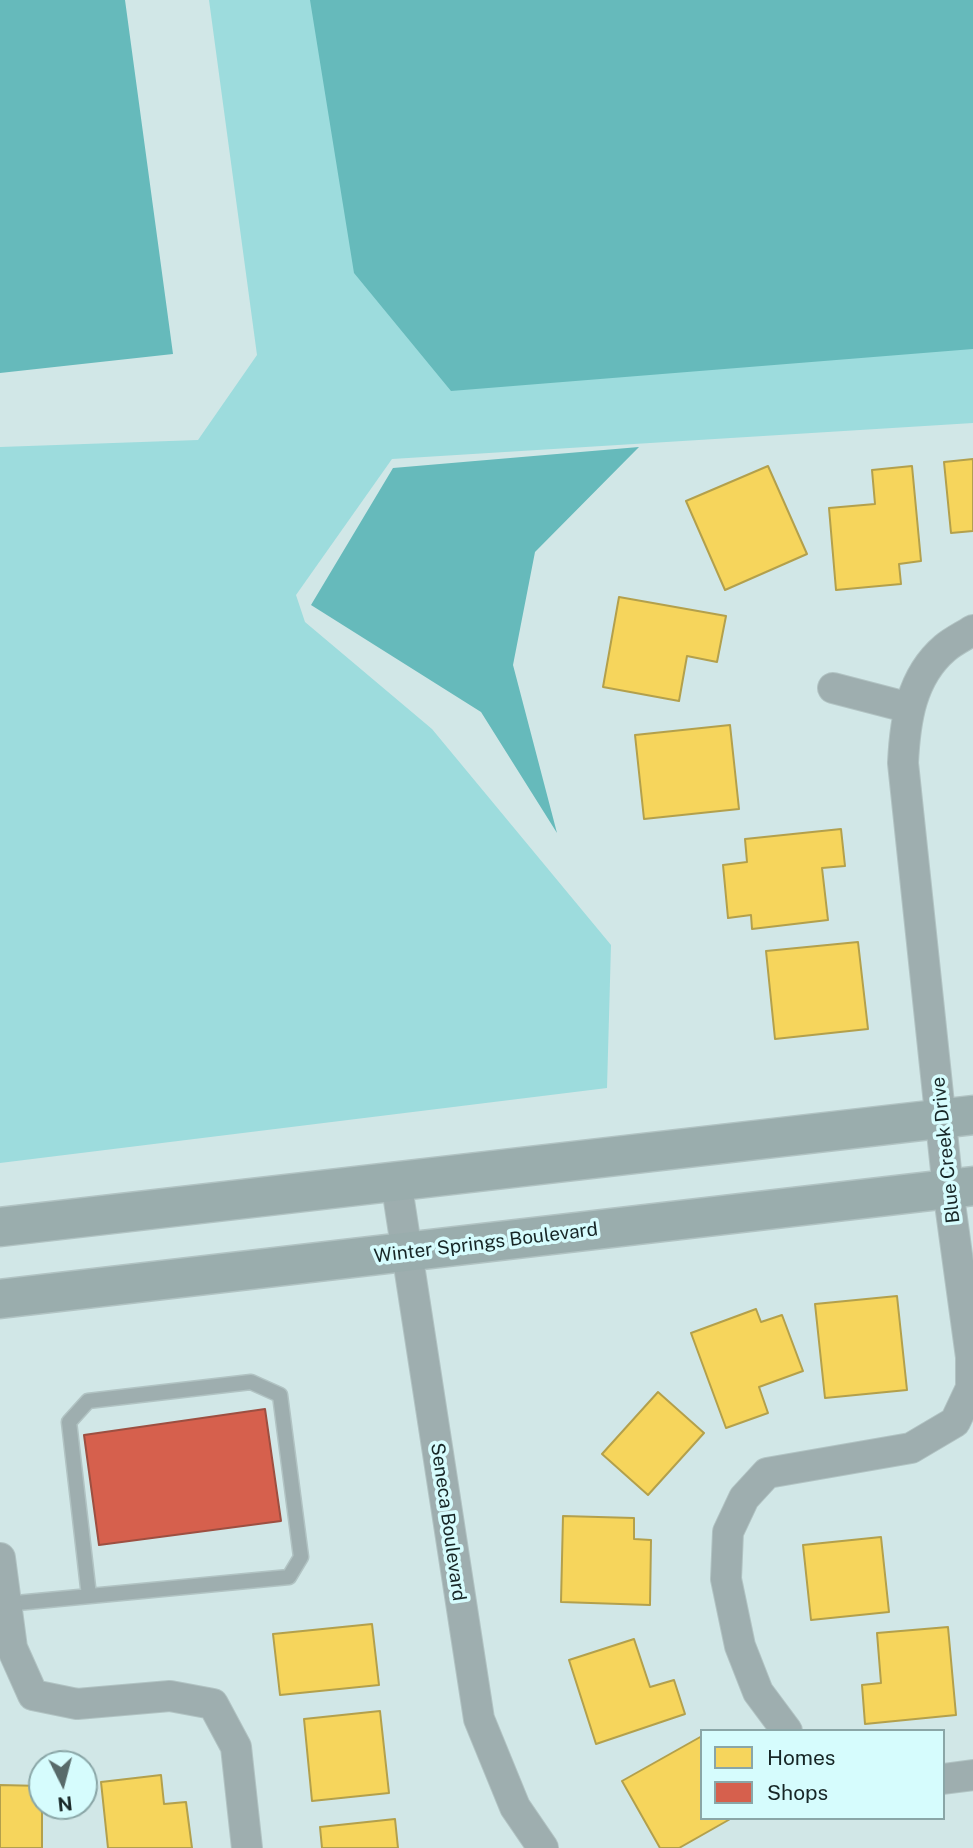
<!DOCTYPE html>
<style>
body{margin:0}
#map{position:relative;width:973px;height:1848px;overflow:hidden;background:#d1e7e7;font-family:"Public Sans",sans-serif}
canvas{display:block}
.legend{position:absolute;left:700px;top:1729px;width:245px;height:91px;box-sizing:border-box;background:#d6fcfd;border:2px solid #8aa6a7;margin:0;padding:9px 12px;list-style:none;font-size:21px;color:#172626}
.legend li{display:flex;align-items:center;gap:14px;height:35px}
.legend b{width:35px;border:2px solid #8aa6a7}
.north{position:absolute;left:28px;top:1750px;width:70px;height:70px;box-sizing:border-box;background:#d6fcfd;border:2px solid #8aa6a7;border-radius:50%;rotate:174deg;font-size:19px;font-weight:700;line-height:28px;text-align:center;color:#172626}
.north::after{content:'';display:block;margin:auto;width:24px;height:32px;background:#586a6a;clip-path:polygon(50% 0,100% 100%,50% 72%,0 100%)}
</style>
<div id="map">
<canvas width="973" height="1848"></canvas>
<ul class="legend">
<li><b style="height:19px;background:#f6d55c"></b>Homes</li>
<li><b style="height:19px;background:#d6604d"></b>Shops</li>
</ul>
<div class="north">N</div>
</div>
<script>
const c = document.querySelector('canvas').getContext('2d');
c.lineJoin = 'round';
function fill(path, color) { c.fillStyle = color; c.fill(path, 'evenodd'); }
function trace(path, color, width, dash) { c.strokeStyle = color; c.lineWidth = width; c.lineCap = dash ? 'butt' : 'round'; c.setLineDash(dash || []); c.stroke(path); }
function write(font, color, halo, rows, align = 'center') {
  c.font = font + ' "Public Sans",sans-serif'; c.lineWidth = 7; c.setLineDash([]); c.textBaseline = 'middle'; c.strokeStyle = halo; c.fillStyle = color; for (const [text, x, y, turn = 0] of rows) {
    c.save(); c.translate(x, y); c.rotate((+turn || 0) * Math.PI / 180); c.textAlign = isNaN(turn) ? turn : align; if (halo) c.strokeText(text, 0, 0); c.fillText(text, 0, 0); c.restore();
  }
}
const green = new Path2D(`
 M209,0H973V423L392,459L296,595L305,622L432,729L611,945L607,1088L0,1163V447L198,440L257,355Z`);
const water = new Path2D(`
 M0,0H125L173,354L0,373Z
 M310,0H973V349L451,391L354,273Z
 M639,447L535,552L513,665L557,833L481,712L311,605L393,468Z`);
const homes = new Path2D(`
 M973,459V531L951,533L944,462Z
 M768,466L807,554L725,590L686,501Z
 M912,466L921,561L899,564L901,584L836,590L829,508L875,504L872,470Z
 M619,597L726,616L717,662L687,656L679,701L603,687Z
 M730,725L739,809L644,819L635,735Z
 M841,829L845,866L822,868L828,920L752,929L751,915L728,918L723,865L747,862L745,839Z
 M858,942L868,1029L775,1039L766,951Z
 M897,1296L907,1390L825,1398L815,1304Z
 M756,1309L761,1322L782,1315L803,1371L759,1387L768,1413L726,1428L691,1333Z
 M658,1392L704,1433L648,1495L602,1454Z
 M563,1516L634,1518V1539L651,1540L650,1605L561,1602Z
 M881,1537L889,1612L811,1620L803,1545Z
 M372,1624L379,1685L280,1695L273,1634Z
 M948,1627L956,1715L865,1724L862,1685L881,1683L877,1633Z
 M634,1639L650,1687L674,1680L685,1714L596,1744L569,1660Z
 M380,1711L389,1793L312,1801L304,1719Z
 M702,1736V1818H732L679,1848H660L622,1781Z
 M161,1775L164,1804L186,1802L192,1848H108L101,1782Z
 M0,1785L42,1786V1848H0Z
 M395,1819L398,1848H322L320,1827Z`);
const shops = new Path2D(`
 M265,1409L281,1521L99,1545L84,1435Z`);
const lane = new Path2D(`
 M6,1604L289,1577L301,1557L280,1395L251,1382L88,1401L69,1422L89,1596`);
const street = new Path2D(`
 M833,688L910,708
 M396,1181L479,1719L515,1807L543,1848
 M0,1558L12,1648L33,1695L77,1704L170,1696L213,1704L236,1747L247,1848
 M787,1731L758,1692L740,1646L726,1579L728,1532L744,1498L767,1473L911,1448L955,1422L971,1388V1357L948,1189L903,763C905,721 911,677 945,648C953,641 964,636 973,630
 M943,1779L973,1775`);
const secondary = new Path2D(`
 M0,1227L973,1115
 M0,1299L973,1186`);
const streetNames = [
 ["Blue Creek Drive",946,1150,-96],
 ["Winter Springs Boulevard",486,1243,-7],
 ["Seneca Boulevard",448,1522,82]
];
fill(green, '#9ddcdd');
fill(water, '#66babb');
fill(homes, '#f6d55c');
trace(homes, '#b3a04c', 2);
fill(shops, '#d6604d');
trace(shops, '#9d4f41', 2);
trace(lane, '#b1c3c3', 17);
trace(street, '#b1c3c3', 32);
trace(secondary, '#b1c3c3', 41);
trace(lane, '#9eaeaf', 14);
trace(street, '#9eaeaf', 30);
trace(secondary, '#9aadad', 38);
write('19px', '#172626', '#d6fcfd', streetNames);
</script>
